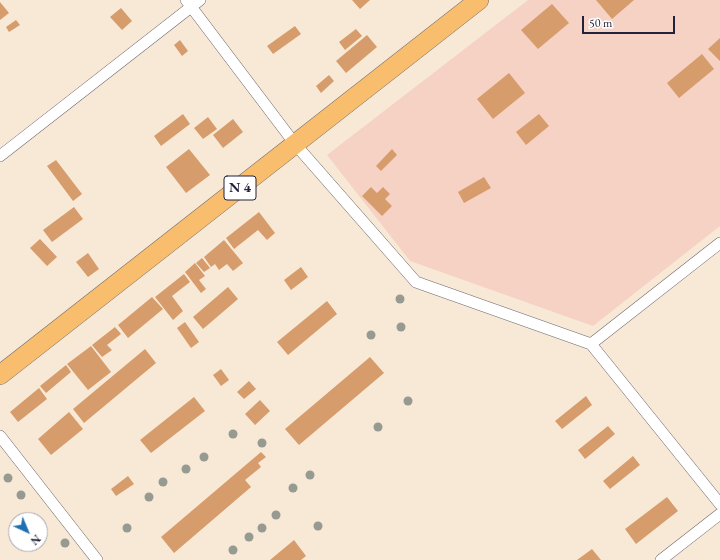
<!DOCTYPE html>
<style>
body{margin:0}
#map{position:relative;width:720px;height:560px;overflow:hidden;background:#f8e9d6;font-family:"EB Garamond",serif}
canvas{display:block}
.north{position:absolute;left:8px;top:512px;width:40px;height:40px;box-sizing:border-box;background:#fff;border:1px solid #a7a7b1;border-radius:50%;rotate:136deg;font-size:11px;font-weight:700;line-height:16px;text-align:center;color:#22223b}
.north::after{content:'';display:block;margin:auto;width:14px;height:18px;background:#1f6fb2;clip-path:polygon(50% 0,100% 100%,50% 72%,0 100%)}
.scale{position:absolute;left:582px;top:16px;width:93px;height:18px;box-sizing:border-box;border:2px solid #22223b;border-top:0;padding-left:5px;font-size:12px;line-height:14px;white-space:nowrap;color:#22223b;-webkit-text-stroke:3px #fff;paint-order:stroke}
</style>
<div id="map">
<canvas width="720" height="560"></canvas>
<div class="north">N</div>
<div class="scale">50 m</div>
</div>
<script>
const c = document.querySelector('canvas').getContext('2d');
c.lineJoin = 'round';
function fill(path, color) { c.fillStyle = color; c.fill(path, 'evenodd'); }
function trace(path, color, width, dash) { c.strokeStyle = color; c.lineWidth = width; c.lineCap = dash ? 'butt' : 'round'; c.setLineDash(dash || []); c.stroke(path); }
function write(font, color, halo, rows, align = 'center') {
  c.font = font + ' "EB Garamond",serif'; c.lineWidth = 3; c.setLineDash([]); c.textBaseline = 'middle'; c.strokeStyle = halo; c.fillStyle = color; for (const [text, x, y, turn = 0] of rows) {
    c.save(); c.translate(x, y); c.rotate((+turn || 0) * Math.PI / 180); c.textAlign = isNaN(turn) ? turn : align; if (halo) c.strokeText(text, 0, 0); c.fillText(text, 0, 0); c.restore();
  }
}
const built = new Path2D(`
 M528,0H720V226L593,326L410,261L327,155Z`);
const building = new Path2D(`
 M352,0H370L360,9Z
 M596,0H634L612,19Z
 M0,2L9,13L0,20Z
 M552,4L569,23L538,49L521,30Z
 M121,8L132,21L122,30L110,17Z
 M16,20L20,25L9,32L6,27Z
 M295,26L301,34L273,54L267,46Z
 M356,29L362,36L345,50L339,42Z
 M367,35L377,47L346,73L336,61Z
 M720,38V61L708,49Z
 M180,40L188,51L182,56L174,45Z
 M702,54L714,69L679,98L667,83Z
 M509,73L525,93L493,119L477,99Z
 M329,75L334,81L321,93L316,86Z
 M183,114L190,124L161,146L154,136Z
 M539,114L549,126L526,145L516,132Z
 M208,117L217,129L203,139L194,128Z
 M233,119L243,132L223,148L213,135Z
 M189,149L210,175L186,193L166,167Z
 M392,149L397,155L381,171L376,166Z
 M56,160L82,194L73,201L47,166Z
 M484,177L491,188L464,203L458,192Z
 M371,187L377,193L383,187L390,194L385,199L392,206L382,216L362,196Z
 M74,207L83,219L52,242L43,230Z
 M259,212L275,233L267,240L258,230L234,249L226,238Z
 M40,239L57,257L47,266L30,248Z
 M224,240L243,263L233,271L227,264L219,270L215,264L211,267L204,257Z
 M88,253L99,269L88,277L76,262Z
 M202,258L210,268L204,272L196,263Z
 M195,263L205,276L199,280L206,289L201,293L185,272Z
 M301,267L308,277L291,290L284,280Z
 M184,274L190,282L172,296L183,311L173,320L155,297Z
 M228,287L238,299L203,329L193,317Z
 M152,297L163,309L128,338L118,325Z
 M327,301L337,314L288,355L277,342Z
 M185,322L199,342L191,348L177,328Z
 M115,327L121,334L107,345L112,350L102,357L92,345Z
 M91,346L111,372L88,390L67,364Z
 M145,349L156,363L84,423L73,409Z
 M370,357L384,373L299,445L285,429Z
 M66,365L71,372L46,393L40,386Z
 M221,369L229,380L221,386L213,375Z
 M249,381L256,389L244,399L237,392Z
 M39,388L47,399L18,422L10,412Z
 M586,396L592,405L562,429L555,421Z
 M194,397L205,411L151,453L140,440Z
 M260,400L270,411L255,425L245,414Z
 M69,412L83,429L51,455L38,439Z
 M608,426L615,434L585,459L578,450Z
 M261,452L266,457L258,463L261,467L245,480L251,487L174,553L161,537Z
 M633,456L640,465L610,489L603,481Z
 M128,476L134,484L116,496L111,489Z
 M667,497L678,511L636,544L625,529Z
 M294,540L306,556L301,560H270Z
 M592,549L601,560H577Z`);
const minor = new Path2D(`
 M186,0L295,144L416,282L591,344L720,504
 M0,156L200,0
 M591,344L720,243
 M0,436L97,560
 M661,560L720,514`);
const trunk = new Path2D(`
 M0,375L479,0`);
const trees = [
 [400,299],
 [401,327],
 [371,335],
 [408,401],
 [378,427],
 [233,434],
 [262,443],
 [204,457],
 [186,469],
 [310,475],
 [8,478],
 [163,482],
 [293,488],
 [21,495],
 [149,497],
 [276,515],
 [318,526],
 [127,528],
 [262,528],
 [249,537],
 [65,543],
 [233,550]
];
const shields = [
 [240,188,32]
];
const shieldNames = [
 ["N 4",240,188]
];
fill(built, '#f6d2c4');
fill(building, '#d69c6c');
trace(minor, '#6d6871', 12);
trace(trunk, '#6d6871', 20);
trace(minor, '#fff', 11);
trace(trunk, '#f9be6d', 19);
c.fillStyle = '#979a90';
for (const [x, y] of trees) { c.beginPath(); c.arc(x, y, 4.5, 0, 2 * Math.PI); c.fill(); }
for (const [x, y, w] of shields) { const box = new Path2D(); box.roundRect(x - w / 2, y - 12, w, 24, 3); c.fillStyle = '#fff'; c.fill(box); trace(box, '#22223b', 1); }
write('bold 14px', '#22223b', null, shieldNames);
</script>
